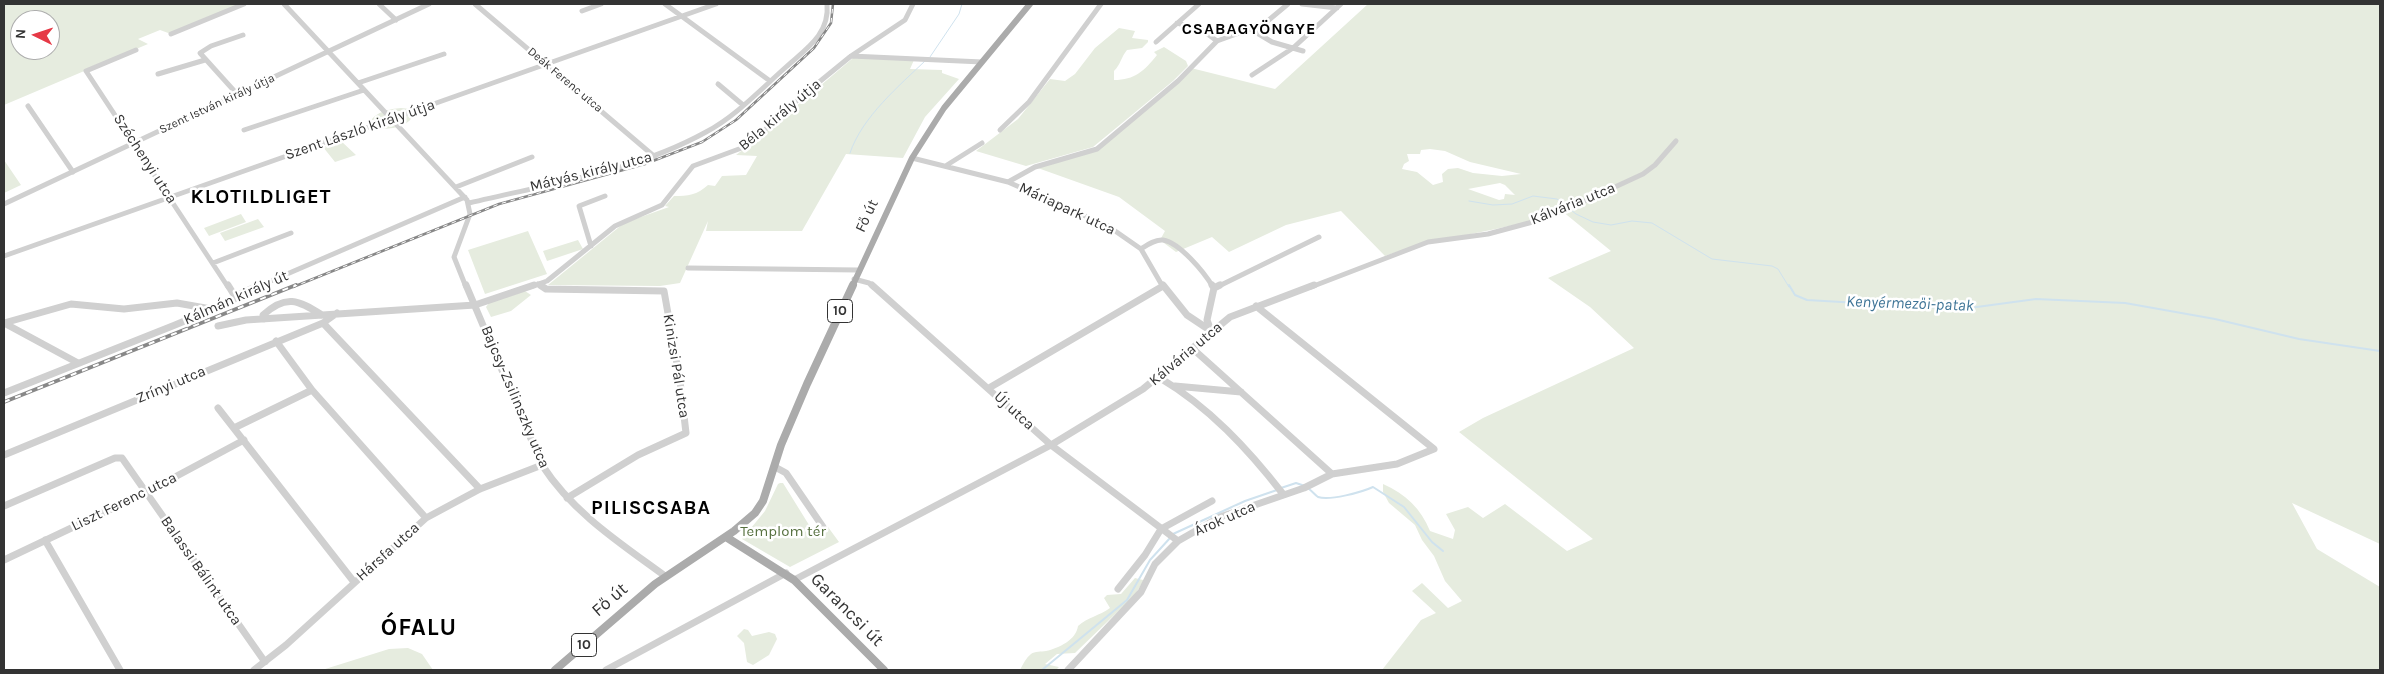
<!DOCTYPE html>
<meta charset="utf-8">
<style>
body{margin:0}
#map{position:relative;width:2384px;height:674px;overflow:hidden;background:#fff;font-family:Karla,sans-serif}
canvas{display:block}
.frame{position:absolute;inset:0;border:5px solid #333;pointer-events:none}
.north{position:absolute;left:10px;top:10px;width:50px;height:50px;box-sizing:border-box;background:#fff;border:1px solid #adadad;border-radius:50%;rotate:274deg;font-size:14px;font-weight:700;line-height:20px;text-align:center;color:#333}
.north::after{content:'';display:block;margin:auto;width:18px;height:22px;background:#e63946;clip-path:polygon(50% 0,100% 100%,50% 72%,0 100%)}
</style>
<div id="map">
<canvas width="2384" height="674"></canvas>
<div class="frame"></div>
<div class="north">N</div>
</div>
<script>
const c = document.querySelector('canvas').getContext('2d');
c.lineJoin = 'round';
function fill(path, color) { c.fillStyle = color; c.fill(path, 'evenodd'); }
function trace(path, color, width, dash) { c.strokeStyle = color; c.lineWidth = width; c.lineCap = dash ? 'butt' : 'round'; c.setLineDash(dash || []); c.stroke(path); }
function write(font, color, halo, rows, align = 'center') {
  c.font = font + ' Karla,sans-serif'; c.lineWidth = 5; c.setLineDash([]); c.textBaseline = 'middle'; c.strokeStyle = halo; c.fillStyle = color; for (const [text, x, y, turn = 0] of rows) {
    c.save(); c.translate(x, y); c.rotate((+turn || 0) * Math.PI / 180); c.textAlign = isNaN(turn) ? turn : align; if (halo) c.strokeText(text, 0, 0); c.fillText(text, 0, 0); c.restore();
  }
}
const green = new Path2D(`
 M4,4H244L171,34L160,30L138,39L148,44L4,105ZM20,20H50V50H20Z
 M1368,4H2380V544L2292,503L2317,549L2380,587V670H1382L1421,620L1436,613L1412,591L1422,583L1448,608L1462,601L1445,581L1434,556L1422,540L1415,525L1389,503L1383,492V484C1406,494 1421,509 1430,531L1453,539L1455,530L1446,514L1468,507L1483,518L1505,504L1567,551L1593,539L1459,432L1483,418L1634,348L1590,307L1548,278L1611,251L1562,211C1504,232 1443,235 1385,256L1341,211L1286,225L1229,252L1212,237L1176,252L1160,240L1165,231L1119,197L1035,167L1093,151L1191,68L1275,89ZM1430,149L1445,151L1470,162L1521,174L1502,176L1473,173L1458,168L1448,169L1442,174L1443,182L1433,185L1417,172L1402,169L1404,164L1409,161L1407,154H1420L1421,150ZM1500,183L1505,185L1515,195L1505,194L1504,199L1499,200L1468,189Z
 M1119,28L1135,31L1132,38L1148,40V42L1142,48L1127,50C1121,57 1121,64 1114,71V80C1135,80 1144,71 1157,55L1154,52L1164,47L1186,61L1188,66L1173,81L1093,147L1026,166L976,151L1018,119L1050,79L1065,81L1075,74L1095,48Z
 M853,58L914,60L910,69L942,70V73L959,79L925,117L903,158L846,154L802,231H706L708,221L680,283L660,286L548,285L624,223L669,207L665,206L674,196C688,196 697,195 708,185L715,186L722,176L746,175L757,156L736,155L761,136Z
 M401,108L410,109L414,113C409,129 387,130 373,128L369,124C374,112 389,109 401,108Z
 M341,141L356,155L335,162L323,147Z
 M4,160L21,185L4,193Z
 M241,214L246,222L209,236L204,228Z
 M258,219L264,227L225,241L220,233Z
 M528,231L547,274L485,294L468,250Z
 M578,240L583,249L547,261L543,251Z
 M525,291L531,295L511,311L491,317L486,307L489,303Z
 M780,483H783L814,533L828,527L839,542L790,567L742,539L765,511L778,484Z
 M1135,578L1143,580V582L1134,596L1075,653L1057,654L1045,664L1059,667L1056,670H1020C1023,664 1026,658 1031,654C1035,651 1041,652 1046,651C1059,648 1076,640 1078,626C1088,617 1099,616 1110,608L1104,598L1107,595L1121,594Z
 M744,629L748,630L752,636L769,632L775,634L777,639L769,655L753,665L747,662L744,643L737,636Z
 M408,648L422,654L433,670H322L389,649Z`);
const streamFar1 = new Path2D(`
 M930,57L959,14L962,4
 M850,153C862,117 899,86 926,60
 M1469,201L1493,205L1512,204L1533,196L1557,199L1576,214L1593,222L1611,225L1632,221L1652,223L1712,259L1772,266L1778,269L1789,287`);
const stream = new Path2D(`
 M1789,285L1795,295L1807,300L1962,309L2036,299L2125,303L2215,319L2299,339L2380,351
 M1281,488L1296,483L1305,486
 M1309,489C1312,491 1315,495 1318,497C1330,501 1362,492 1373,487L1404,507L1432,542L1443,551
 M1173,534L1245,501L1277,490
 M1042,670L1127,600L1150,560L1170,538`);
const minorFar1 = new Path2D(`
 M284,4L467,200L470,214L454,257L466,287
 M379,4L396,20
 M475,4L655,157
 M665,4L770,81
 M1302,4L1337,8
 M582,11L601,4
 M1177,23L1202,30L1217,41
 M1252,30L1272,42L1303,51
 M171,34L244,4
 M1156,42L1199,4
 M136,50L86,71L228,287
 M851,56L982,62
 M158,74L205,60
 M1252,75L1293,48L1341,4
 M358,83L444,54
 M718,84L743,105
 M237,94L200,53L211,46L243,35
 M28,106L73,172
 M244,130L364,90
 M1000,130L1029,102L1101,4
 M912,158L1008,182L1108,226L1141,249L1163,287
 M947,165L982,143
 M1008,182L1035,167L1097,149L1178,81L1217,41L1264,24L1288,4
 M456,187L532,157
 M469,203C548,184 634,172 706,132C736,116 760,90 786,67C806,49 830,34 827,4
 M4,204L429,4
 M591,246L579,206L605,196
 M1141,249C1147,245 1155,239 1163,240C1180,243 1204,272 1213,287
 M4,256L716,4
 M213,263L291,233
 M688,268L858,270
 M854,279L869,283L873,287
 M538,284L542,287
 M257,287L465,197
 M530,287L547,281L615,226L662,205L693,166L747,146L802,96L851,56L905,20L913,4
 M1217,287L1319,237
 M1311,287L1428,242L1488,234L1540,220L1563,211L1643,174L1655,165L1676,141`);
const minor = new Path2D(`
 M228,285L236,298
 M466,285L542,465C573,513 620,543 665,576
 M540,285L546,289L664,291L680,381L686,433L638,455L567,498
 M872,285L1051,445L1178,541
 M1163,285L1187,315L1211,331
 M1214,288L1220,285
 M264,319L263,315C286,294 298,300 322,315
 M4,323L71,304L124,309L177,303L211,309
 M4,323L78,363
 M323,323L480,489
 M218,326L246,320L475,305L534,285
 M1211,331L1207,320L1214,288L1212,285
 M276,341L312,390L426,518
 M1192,348L1332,474
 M1160,378C1209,407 1248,449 1283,494
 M1175,386L1241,392
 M989,388L1163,286
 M4,393L175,325L232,301L242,293L260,285
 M218,408L354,582
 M234,428L312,390
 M4,455L323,323L337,313
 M775,467L786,473L823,527
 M4,506L115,458H122L265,662
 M45,540L120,670
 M4,560L145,493L244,440
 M794,580L1051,445L1143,389L1230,317L1314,285
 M1118,589L1145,555L1161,529L1212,501
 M254,670L286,645L426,518L480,489L542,465
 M606,670L786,573
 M1068,670L1141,592L1155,564L1178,541L1220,517L1304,488L1332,474L1397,464L1434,449L1256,306`);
const majorFar1 = new Path2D(`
 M852,287L912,158L944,108L1030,4`);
const major = new Path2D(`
 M726,537L794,580L884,670
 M555,670L655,584L734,531L755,513L763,501L781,445L807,384L853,285`);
const railFar1 = new Path2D(`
 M293,287L499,204L645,164L702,142L736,120L814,48L831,23L833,4`);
const rail = new Path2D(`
 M4,402L296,285`);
const farStreetnames = [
 ["Deák Ferenc utca",565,80,40],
 ["Szent István király útja",217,104,-25]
];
const shields = [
 [840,311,25],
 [584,645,25]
];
const shieldNames = [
 ["10",840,311],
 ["10",584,645]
];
const streetNames = [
 ["Béla király útja",780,115,-40],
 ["Szent László király útja",360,130,-19],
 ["Széchenyi utca",145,159,57],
 ["Mátyás király utca",591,172,-14],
 ["Kálvária utca",1573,204,-22],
 ["Máriapark utca",1067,209,25],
 ["Fő út",867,216,-65],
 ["Kálmán király út",236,298,-24],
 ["Kálvária utca",1186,354,-40],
 ["Kinizsi Pál utca",676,366,81],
 ["Zrínyi utca",171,385,-23],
 ["Bajcsy-Zsilinszky utca",515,397,67],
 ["Új utca",1014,411,43],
 ["Liszt Ferenc utca",124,502,-26],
 ["Árok utca",1225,519,-24],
 ["Hársfa utca",388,552,-42],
 ["Balassi Bálint utca",201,571,55]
];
const parkNames = [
 ["Templom tér",783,532]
];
const farDistrictnames = [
 ["CSABAGYÖNGYE",1249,29]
];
const waterNames = [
 ["Kenyérmezői-patak",1910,304,2]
];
const nearStreetnames = [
 ["Fő út",610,600,-41],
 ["Garancsi út",847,610,45]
];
const districtNames = [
 ["KLOTILDLIGET",261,197],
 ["PILISCSABA",651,508]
];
const nearDistrictnames = [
 ["ÓFALU",419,628]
];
fill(green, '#e6ecdf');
trace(streamFar1, '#cfe2ee', 1);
trace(stream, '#cfe2ee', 2);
trace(minorFar1, '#d0d0d0', 5);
trace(minor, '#d0d0d0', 7);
trace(majorFar1, '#ababab', 6);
trace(major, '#ababab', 8);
trace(railFar1, '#888', 2.5);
trace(rail, '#888', 4);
trace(railFar1, '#fff', 1, [4.5]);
trace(rail, '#fff', 2, [6]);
write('12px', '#333', '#fff', farStreetnames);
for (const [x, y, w] of shields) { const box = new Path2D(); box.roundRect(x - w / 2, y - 11.5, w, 23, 4); c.fillStyle = '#fff'; c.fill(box); trace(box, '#333', 1); }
write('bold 14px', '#333', null, shieldNames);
write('15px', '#333', '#fff', streetNames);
write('15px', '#56703f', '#fff', parkNames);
c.letterSpacing = '1px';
write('bold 16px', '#000', '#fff', farDistrictnames);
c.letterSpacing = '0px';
write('italic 16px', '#3f7597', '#fff', waterNames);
write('18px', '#333', '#fff', nearStreetnames);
c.letterSpacing = '1px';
write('bold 20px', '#000', '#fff', districtNames);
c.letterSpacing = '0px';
c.letterSpacing = '1px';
write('bold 24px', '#000', '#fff', nearDistrictnames);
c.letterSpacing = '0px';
</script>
